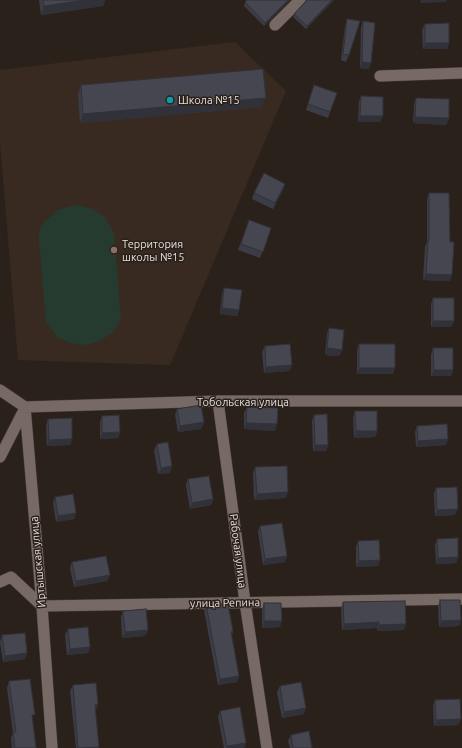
<!DOCTYPE html>
<html>
<head>
<meta charset="utf-8">
<style>
	body { margin:0 }
	canvas { display:block; background:#2b211b }
</style>
</head>
<body>
<canvas width="462" height="748"></canvas>
<script>
const context = document.querySelector('canvas').getContext('2d');
context.lineJoin = 'round';
function fill(path, color) { context.fillStyle = color; context.fill(path, 'evenodd'); }
const poly = rows => new Path2D(rows.map(r => 'M' + r).join(''));
function strokePath(path, color, width, dash) { context.strokeStyle = color; context.lineWidth = width; context.lineCap = dash ? 'butt' : 'round'; context.setLineDash(dash || []); context.stroke(path); }
function write(font, color, halo, rows, align = 'center') {
  context.font = font + ' Ubuntu,sans-serif'; context.lineWidth = 3; context.setLineDash([]); context.textBaseline = 'middle'; context.strokeStyle = halo; context.fillStyle = color; for (const [text, x, y, turn = 0] of rows) {
    context.save(); context.translate(x, y); context.rotate((+turn || 0) * Math.PI / 180); context.textAlign = isNaN(turn) ? turn : align; if (halo) context.strokeText(text, 0, 0); context.fillText(text, 0, 0); context.restore();
  }
}
fill(poly([
	[235,42,286,91,170,365,18,360,0,141,0,70]
]), '#392a21');
fill(poly([
	[76,205,93,209,105,217,114,233,121,319,113,332,101,340,86,345,71,343,58,338,46,322,39,241,39,232,44,222,58,210]
]), '#253b2f');
const minor = poly([
	[275,25,300,0],
	[380,76,462,73],
	[0,390,25,407,42,606,52,748],
	[218,401,245,602,267,748],
	[25,407,218,401,462,401],
	[0,457,25,408],
	[0,582,11,577,42,606,462,599]
]);
strokePath(minor, '#463d39', 12);
strokePath(minor, '#776a64', 11);
fill(poly([
	[39,0,105,0,103,6,41,15],
	[290,0,264,26,244,6,245,2],
	[306,0,334,0,306,29,293,17,294,14,306,1],
	[347,19,349,55,346,62,341,60,345,26],
	[363,21,369,69,360,68,361,28],
	[425,24,449,43,447,49,423,49,422,30],
	[81,85,262,107,80,123,78,94],
	[314,85,330,112,328,118,306,110],
	[361,96,383,116,380,122,358,122,359,102],
	[416,98,449,118,446,125,413,123,414,104],
	[283,190,273,209,252,199,254,193],
	[429,193,450,281,423,280,425,247,427,242,427,199],
	[249,220,271,228,260,258,238,250],
	[224,288,239,310,237,316,220,314,222,294],
	[433,298,454,321,451,327,431,327,431,304],
	[329,328,342,350,339,356,325,355,327,334],
	[359,344,393,374,357,374,357,350],
	[265,346,292,365,289,371,264,373,262,352],
	[433,348,453,370,451,376,431,376,431,355],
	[247,407,275,431,244,429,244,413],
	[177,409,204,422,201,429,178,432,175,415],
	[355,411,377,431,375,437,354,438,353,418],
	[314,415,328,445,326,451,313,451,312,421],
	[102,416,120,432,118,438,100,439,100,422],
	[48,419,72,439,70,445,47,446,46,426],
	[417,426,448,439,446,445,416,447,415,432],
	[157,444,170,473,158,474,154,450],
	[255,467,286,498,254,500,253,473],
	[188,479,213,499,211,505,190,509,186,485],
	[436,488,455,515,435,516,434,494],
	[55,497,76,513,74,519,56,522,53,503],
	[260,526,285,562,263,565,258,532],
	[437,539,458,557,456,563,436,564,435,545],
	[358,541,380,560,378,566,356,567,356,547],
	[72,562,110,575,107,581,74,587,70,568],
	[440,600,461,620,459,626,439,627,438,606],
	[343,602,404,630,377,631,377,628,342,630,341,608],
	[264,603,280,627,262,628,262,609],
	[206,604,233,631,232,635,239,676,237,682,218,685,204,610],
	[123,611,148,630,145,636,122,638,121,617],
	[68,629,90,647,88,653,67,655,65,635],
	[2,635,25,659,3,662,0,642],
	[9,681,33,721,36,748,12,748,11,738,13,733,7,688],
	[73,685,96,710,95,711,98,748,76,748,70,691],
	[280,686,304,714,282,718,277,692],
	[435,700,461,719,458,725,434,726,433,706],
	[220,711,244,748,224,748,218,717],
	[291,735,312,748,290,748,288,741]
]), '#3c3c46');
fill(poly([
	[86,0,105,0,103,6,41,15,44,6],
	[288,0,290,0,264,26,265,23],
	[332,0,334,0,306,29,307,26],
	[421,0,447,0,446,2,420,3],
	[425,43,449,43,447,49,423,49],
	[362,62,371,63,369,69,360,68],
	[266,98,262,107,80,123,83,114],
	[360,116,383,116,380,122,358,122],
	[415,117,449,118,446,125,413,123],
	[285,184,283,190,273,209,275,203],
	[426,274,452,275,450,281,423,280],
	[222,308,239,310,237,316,220,314],
	[433,321,454,321,451,327,431,327],
	[327,348,342,350,339,356,325,355],
	[292,365,289,371,264,373,266,367],
	[359,368,395,368,393,374,357,374],
	[434,370,453,370,451,376,431,376],
	[204,422,201,429,178,432,180,426],
	[246,423,277,424,275,431,244,429],
	[356,431,377,431,375,437,354,438],
	[120,432,118,438,100,439,102,433],
	[72,439,70,445,47,446,49,440],
	[448,439,446,445,416,447,418,441],
	[315,445,328,445,326,451,313,451],
	[172,466,170,473,158,474,161,468],
	[288,492,286,498,254,500,257,494],
	[213,499,211,505,190,509,192,503],
	[458,509,455,515,435,516,437,510],
	[76,513,74,519,56,522,58,516],
	[287,556,285,562,263,565,265,559],
	[458,557,456,563,436,564,438,558],
	[380,560,378,566,356,567,359,561],
	[110,575,107,581,74,587,76,581],
	[461,620,459,626,439,627,441,621],
	[264,621,282,621,280,627,262,628],
	[379,622,377,628,342,630,344,624],
	[406,624,404,630,377,631,379,625],
	[148,630,145,636,122,638,125,632],
	[90,647,88,653,67,655,70,649],
	[27,653,25,659,3,662,5,656],
	[239,676,237,682,218,685,220,679],
	[98,704,96,710,93,711,95,705],
	[306,708,304,714,282,718,284,712],
	[461,719,458,725,434,726,436,720],
	[246,743,244,748,226,748,227,746]
]), '#313139');
const building = poly([
	[43,0,86,0,44,6,43,0],
	[247,0,288,0,265,23,245,2,247,0],
	[307,0,332,0,307,26,294,14,307,0],
	[347,19,360,21,349,55,343,54,347,19],
	[363,21,375,23,371,63,362,62,363,21],
	[449,23,449,43,425,43,425,24,449,23],
	[263,69,266,98,83,114,81,85,263,69],
	[314,85,337,93,330,112,308,104,314,85],
	[361,96,383,97,383,116,360,116,361,96],
	[416,98,449,99,449,118,415,117,416,98],
	[264,173,285,184,275,203,254,193,264,173],
	[429,193,449,193,450,242,454,242,452,275,426,274,428,240,429,241,429,193],
	[249,220,271,228,263,252,241,244,249,220],
	[224,288,242,290,239,310,222,308,224,288],
	[433,298,454,298,454,321,433,321,433,298],
	[329,328,344,330,342,350,327,348,329,328],
	[290,344,292,365,266,367,265,346,290,344],
	[359,344,395,344,395,368,359,368,359,344],
	[433,348,453,348,453,370,434,370,433,348],
	[201,405,204,422,180,426,177,409,201,405],
	[247,407,278,408,277,424,246,423,247,407],
	[355,411,377,411,377,431,356,431,355,411],
	[327,414,328,445,315,445,314,415,327,414],
	[119,415,120,432,102,433,102,416,119,415],
	[72,418,72,439,49,440,48,419,72,418],
	[447,424,448,439,418,441,417,426,447,424],
	[168,442,172,466,161,468,157,444,168,442],
	[287,466,288,492,257,494,255,467,287,466],
	[209,476,213,499,192,503,188,479,209,476],
	[457,487,458,509,437,510,436,488,457,487],
	[73,494,76,513,58,516,55,497,73,494],
	[282,523,287,556,265,559,260,526,282,523],
	[458,538,458,557,438,558,437,539,458,538],
	[379,540,380,560,359,561,358,541,379,540],
	[106,556,110,575,76,581,72,562,106,556],
	[440,600,460,600,461,620,441,621,440,600],
	[405,601,406,624,379,625,379,622,344,624,343,602,405,601],
	[264,603,281,603,282,621,264,621,264,603],
	[206,604,228,604,233,631,231,632,239,676,220,679,206,604],
	[146,609,148,630,125,632,123,611,146,609],
	[88,627,90,647,70,649,68,629,88,627],
	[25,633,27,653,5,656,2,635,25,633],
	[30,679,35,715,32,715,36,748,15,748,13,732,16,732,9,681,30,679],
	[301,682,306,708,284,712,280,686,301,682],
	[96,683,98,704,95,705,99,747,78,748,73,685,96,683],
	[460,699,461,719,436,720,435,700,460,699],
	[240,707,246,743,227,746,220,711,240,707],
	[309,731,312,748,293,748,291,735,309,731]
]);
fill(building, '#464651');
strokePath(building, '#313139', 1);
for (const [x, y, r, color] of [
	[170,100,4,"#0f9aa8"],
	[114,250,4,"#8d6e63"]
]) { const dot = new Path2D(); dot.arc(x, y, r, 0, 2 * Math.PI); context.fillStyle = color; context.fill(dot); strokePath(dot, '#2b211b', 1.5); }
write('11px', '#e6dfdb', '#2b211b', [
	["Школа №15",178,100],
	["Территория",122,244],
	["школы №15",122,257]
], 'left');
write('11px', '#e6dfdb', '#2b211b', [
	["Тобольская улица",243,402],
	["Рабочая улица",238,551,83],
	["Иртышская улица",38,562,-95],
	["улица Репина",225,603,-1]
]);
</script>
</body>
</html>
